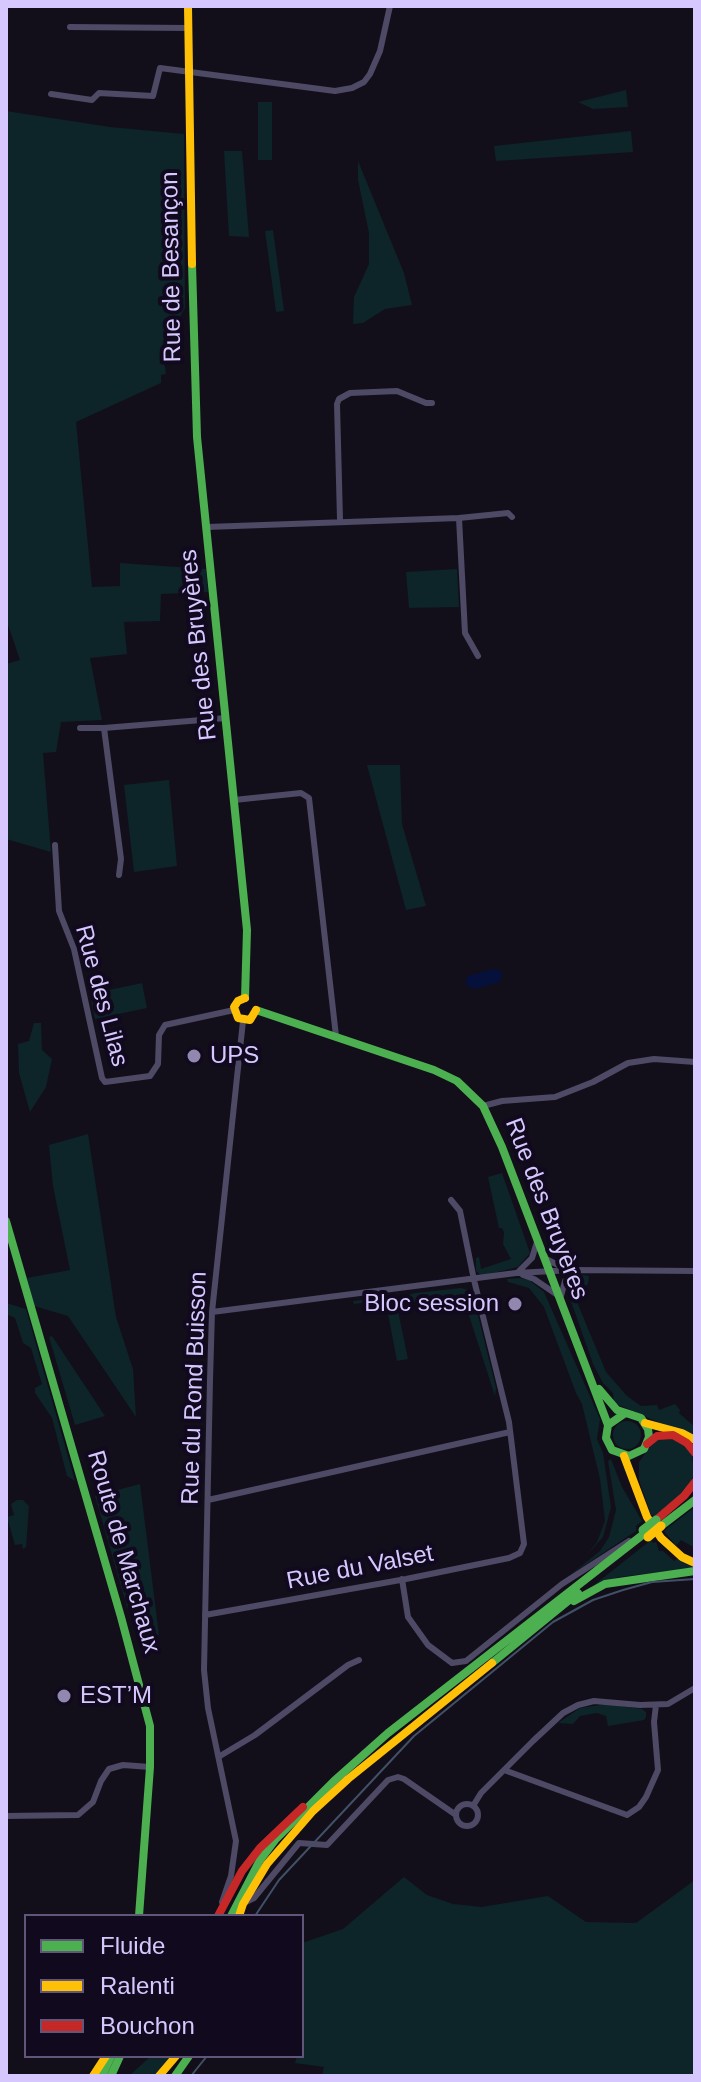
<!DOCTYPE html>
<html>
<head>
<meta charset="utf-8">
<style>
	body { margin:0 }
	#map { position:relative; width:701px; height:2082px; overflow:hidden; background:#120f1a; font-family:Arial,sans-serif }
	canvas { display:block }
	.frame { position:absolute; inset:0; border:8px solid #d6c8ff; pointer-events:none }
	.legend { position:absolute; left:24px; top:1914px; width:280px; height:144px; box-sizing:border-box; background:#110a1f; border:2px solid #605679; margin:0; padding:10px 14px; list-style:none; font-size:24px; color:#d6c8ff }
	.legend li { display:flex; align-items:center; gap:16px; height:40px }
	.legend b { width:40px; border:2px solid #605679 }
</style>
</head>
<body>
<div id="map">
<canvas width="701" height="2082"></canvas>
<div class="frame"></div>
<ul class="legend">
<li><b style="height:10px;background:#4caf50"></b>Fluide</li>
<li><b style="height:10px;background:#ffc107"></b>Ralenti</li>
<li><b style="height:10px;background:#c62828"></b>Bouchon</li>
</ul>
</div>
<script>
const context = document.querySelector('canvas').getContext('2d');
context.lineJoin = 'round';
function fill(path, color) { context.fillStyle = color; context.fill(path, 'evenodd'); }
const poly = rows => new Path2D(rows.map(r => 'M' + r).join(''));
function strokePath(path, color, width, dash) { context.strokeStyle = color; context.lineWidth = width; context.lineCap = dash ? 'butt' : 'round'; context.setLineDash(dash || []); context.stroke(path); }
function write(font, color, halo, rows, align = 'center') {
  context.font = font + ' Arial,sans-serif'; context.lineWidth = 8; context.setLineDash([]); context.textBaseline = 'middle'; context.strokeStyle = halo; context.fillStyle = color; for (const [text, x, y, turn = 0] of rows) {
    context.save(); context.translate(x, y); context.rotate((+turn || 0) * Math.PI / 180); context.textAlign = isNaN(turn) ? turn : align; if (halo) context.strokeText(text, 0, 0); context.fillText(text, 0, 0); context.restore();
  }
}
fill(poly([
	[626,90,628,107,593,109,578,102],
	[258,102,272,102,272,160,258,160],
	[6,111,110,127,184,134,185,308,162,347,166,374,161,375,161,383,76,422,92,587,120,586,120,563,206,569,208,592,161,594,160,621,124,622,127,654,90,658,102,720,61,722,56,752,43,753,51,852,6,839,6,664,20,660,6,619,8,542,6,539],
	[631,131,633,152,496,161,494,146],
	[224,151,242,151,249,237,229,236],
	[358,161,404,273,412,305,385,309,363,323,353,324,354,297,369,264,369,233,358,180],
	[273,230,284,311,276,312,265,231],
	[457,569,459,607,409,608,406,572],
	[367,765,400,765,402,824,426,906,406,910],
	[169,780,177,866,134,872,124,785],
	[142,983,147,1008,95,1019,90,994],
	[34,1023,41,1023,42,1050,52,1059,46,1087,30,1112,19,1073,18,1044,29,1041],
	[88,1134,116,1317,133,1369,136,1417,68,1316,34,1306,27,1278,70,1270,53,1186,49,1145],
	[502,1173,530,1253,518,1267,482,1276,476,1271,476,1258,479,1257,481,1269,511,1259,503,1244,504,1232,502,1228,499,1228,488,1177],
	[576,1274,589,1276,588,1284,581,1290,577,1302,606,1372,627,1396,641,1406,657,1405,659,1410,675,1404,680,1410,679,1413,695,1427,695,1438,614,1403,613,1393,603,1383,593,1364,567,1290,568,1283],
	[520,1278,529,1280,544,1292,600,1419,597,1439,603,1453,611,1507,603,1537,586,1556,597,1542,605,1521,600,1479,582,1404,576,1393,544,1307,529,1288,508,1282,507,1279],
	[461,1288,468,1290,474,1299,496,1388,495,1396,463,1297,413,1302,414,1307,398,1311,408,1359,397,1361,386,1303,377,1305,376,1301,354,1304,353,1301,384,1298,389,1300,415,1293],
	[6,1303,26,1309,75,1481,67,1476,52,1418,35,1393,35,1388,42,1384,31,1348,23,1343,15,1318,6,1314],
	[52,1336,105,1416,75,1425,49,1337],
	'613 1435a14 14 0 1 1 28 0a14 14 0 1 1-28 0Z',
	[670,1438,684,1444,692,1455,694,1475,686,1491,655,1516,651,1515,639,1480,639,1462,655,1440],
	[611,1459,622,1487,642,1521,636,1526,636,1531,570,1575,600,1551,609,1537,616,1510,608,1461],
	[140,1484,159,1635,155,1635,127,1607,95,1496],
	[17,1500,23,1500,29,1506,26,1547,23,1549,22,1544,15,1545,7,1517,14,1515,11,1504],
	[695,1507,695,1548,681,1540,676,1546,664,1531],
	[651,1540,653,1543,656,1542,659,1551,663,1551,674,1561,678,1558,695,1568,619,1577,594,1585],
	[607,1704,642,1709,646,1712,646,1717,644,1720,608,1726,606,1716,597,1713,580,1716,573,1724,558,1723,580,1708],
	[404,1877,427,1895,453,1904,482,1907,548,1896,586,1922,636,1923,695,1880,695,2076,322,2076,324,2067,295,2063,297,2056,302,2056,302,1943,343,1929],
	[151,2056,173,2056,156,2076,129,2076]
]), '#0d2428');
fill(poly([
	[493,969,499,970,502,974,500,982,475,989,467,986,466,981,468,976]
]), '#05113b');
strokePath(poly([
	[70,27,188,28],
	[51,94,92,100,99,93,153,96,160,68,335,91,352,88,364,82,370,74,380,51,390,6],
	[459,518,508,513,512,517],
	[340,520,337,404,339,399,350,393,397,391,426,403,432,403],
	[207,527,459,518,465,633,478,656],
	[80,728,104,728],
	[234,800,301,793,309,798,336,1036],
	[55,845,59,911,74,949,102,1078,105,1082,150,1076,158,1064,159,1035,165,1025,234,1010],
	[119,875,121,859,104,728,226,718],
	[483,1106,502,1101,555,1097,593,1082,628,1063,654,1059,695,1062],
	[544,1258,566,1269],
	[519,1271,532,1258,537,1242],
	[523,1275,534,1279,556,1294],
	[561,1296,565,1281,578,1272],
	[212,1312,516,1273,573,1270,695,1271],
	[208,1500,510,1432],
	[402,1579,408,1617,428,1645,452,1663,466,1661,562,1584,629,1541],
	[205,1615,406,1579,509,1558,520,1553,524,1544,509,1422,474,1280,460,1211,451,1200],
	[220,1756,255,1735,348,1665,359,1660],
	[504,1770,627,1815,639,1807,646,1797,658,1770,654,1722,656,1705],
	'456 1815a11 11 0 1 1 22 0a11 11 0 1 1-22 0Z',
	[473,1806,481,1793,533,1741,563,1713,578,1705,594,1701,640,1705,668,1704,695,1688],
	[6,1816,78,1815,93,1802,101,1781,109,1769,123,1765,150,1767],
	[222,1902,231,1876,236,1841,208,1708,204,1670,210,1380,212,1312,243,1021],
	[246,1902,254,1898,299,1843,327,1845,388,1780,398,1777,404,1779,456,1815]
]), '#4e4964', 6);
strokePath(poly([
	[192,264,197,437,247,930,245,998],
	[256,1010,434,1070,457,1081,483,1106,502,1147,608,1425],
	[6,1221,121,1617,150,1726,150,1767,139,1916],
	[599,1389,617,1410,641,1418,648,1429,649,1437,644,1449,629,1456,612,1450,606,1438,608,1425,624,1414],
	[661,1526,695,1500],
	[574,1601,605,1584,695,1571],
	[492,1663,578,1593],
	[231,1916,260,1860,275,1840,334,1781,388,1733,645,1533],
	[102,2076,111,2056],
	[111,2076,120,2056],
	[175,2076,189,2056]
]), '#4caf50', 8);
strokePath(poly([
	[188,6,192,264],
	[245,998,238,1001,234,1007,238,1018,250,1020,256,1010],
	[645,1423,682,1433,695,1440],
	[624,1456,647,1517,661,1538,682,1557,695,1563],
	[239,1916,243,1904,267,1864,313,1811,348,1779,492,1663],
	[93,2076,106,2056],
	[159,2076,176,2056]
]), '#ffc107', 8);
strokePath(poly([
	[647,1444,657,1436,673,1435,687,1443,695,1453],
	[656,1520,684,1496,695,1482],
	[218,1916,242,1871,260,1848,303,1807]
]), '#c62828', 8);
strokePath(poly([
	[255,1916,279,1880,414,1736,553,1622,593,1600,623,1590,652,1582,695,1579],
	[191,2076,207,2056]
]), '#415066', 2);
strokePath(poly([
	[643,1530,656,1520]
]), '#4caf50', 9);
strokePath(poly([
	[648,1537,661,1526]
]), '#ffc107', 9);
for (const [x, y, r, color] of [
	[194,1056,8,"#9187af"],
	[515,1304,8,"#9187af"],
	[64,1696,8,"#9187af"]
]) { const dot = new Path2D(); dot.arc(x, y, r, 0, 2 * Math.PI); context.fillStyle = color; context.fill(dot); strokePath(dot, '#110a1f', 3); }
write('24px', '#d6c8ff', '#110a1f', [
	["Rue de Besançon",172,267,-91],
	["Rue des Bruyères",199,645,-96],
	["Rue des Lilas",101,996,75],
	["Rue des Bruyères",546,1209,69],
	["Rue du Rond Buisson",195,1388,-88],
	["Route de Marchaux",123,1552,74],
	["Rue du Valset",360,1568,-11]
]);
write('24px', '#d6c8ff', '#110a1f', [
	["UPS",210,1056],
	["Bloc session",499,1304,"right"],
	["EST’M",80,1696]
], 'left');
</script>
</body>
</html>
